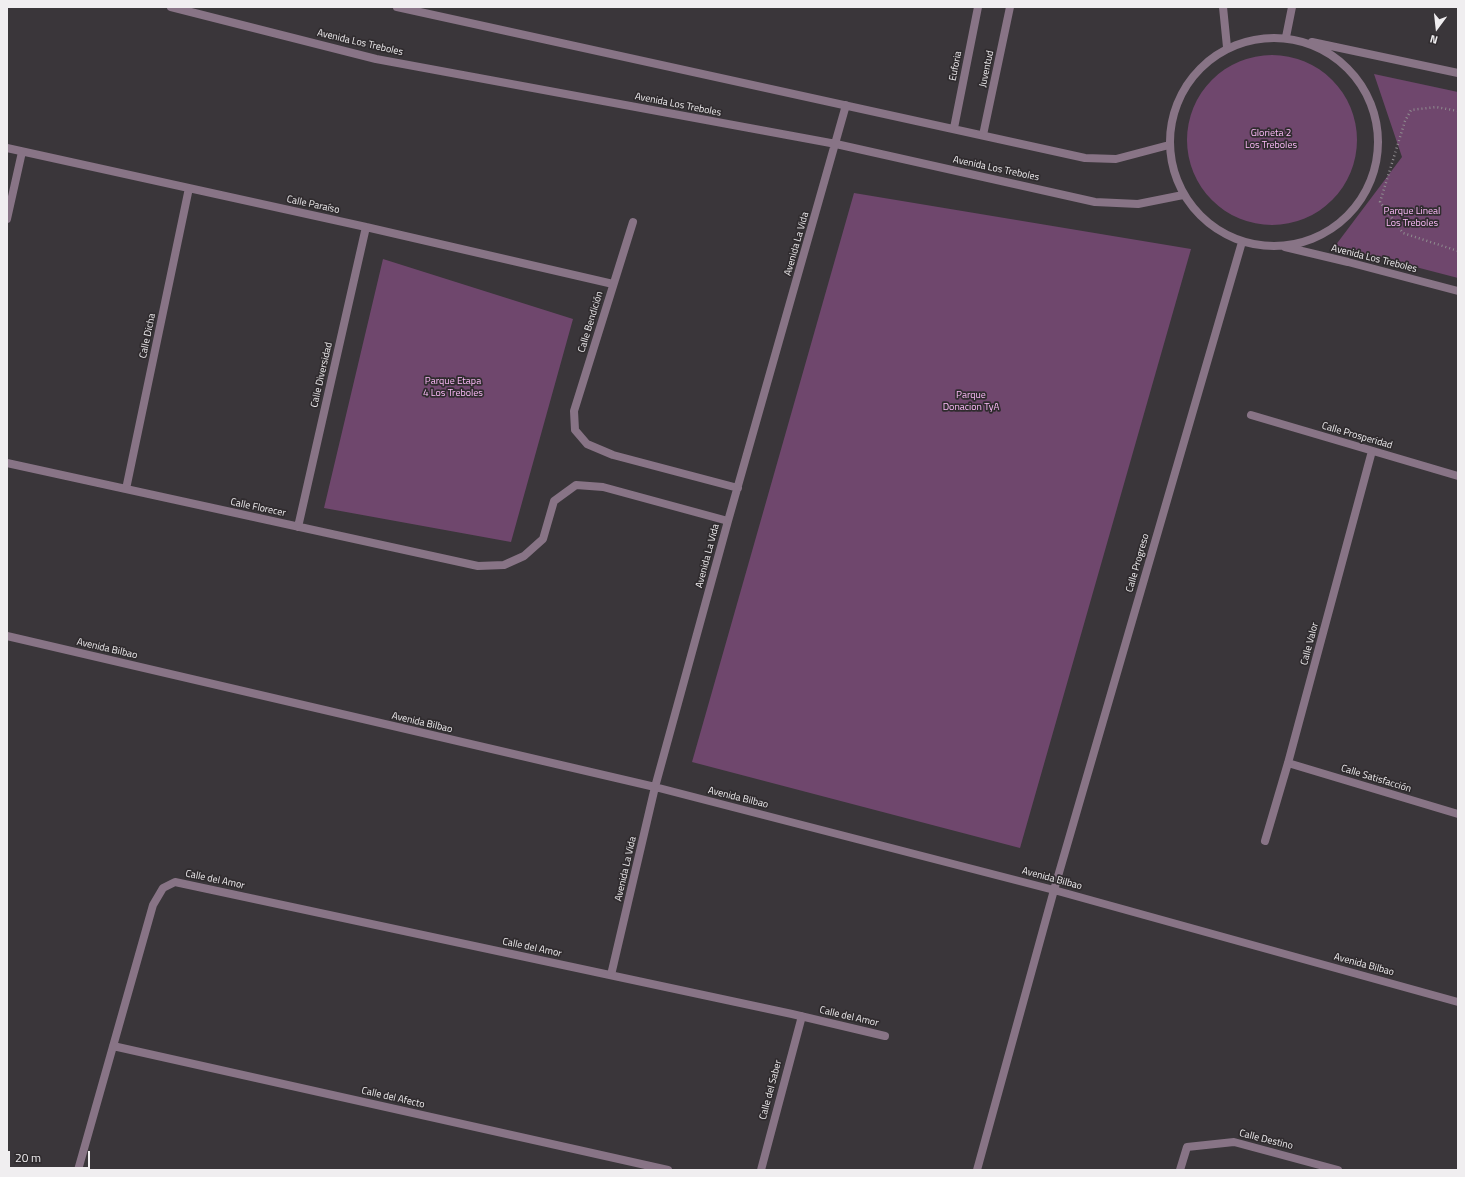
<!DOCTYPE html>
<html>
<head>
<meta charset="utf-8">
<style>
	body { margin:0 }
	#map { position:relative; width:1465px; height:1177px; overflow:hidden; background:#3a363a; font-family:"Titillium Web",sans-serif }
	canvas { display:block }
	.frame { position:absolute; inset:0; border:8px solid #f0eef0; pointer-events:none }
	.north { position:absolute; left:1417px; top:8px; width:40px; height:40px; -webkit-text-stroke:3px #302c2f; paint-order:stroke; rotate:195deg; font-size:11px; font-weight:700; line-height:16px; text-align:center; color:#f0eef0 }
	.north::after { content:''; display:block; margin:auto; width:14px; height:18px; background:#f0eef0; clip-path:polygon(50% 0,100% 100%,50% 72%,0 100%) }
	.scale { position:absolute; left:8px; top:1151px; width:82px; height:18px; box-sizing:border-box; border:2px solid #f0eef0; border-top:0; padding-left:5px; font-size:12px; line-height:14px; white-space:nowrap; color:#f0eef0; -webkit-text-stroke:3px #302c2f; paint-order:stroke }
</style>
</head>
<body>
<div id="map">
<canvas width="1465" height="1177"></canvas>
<div class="frame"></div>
<div class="north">N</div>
<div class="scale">20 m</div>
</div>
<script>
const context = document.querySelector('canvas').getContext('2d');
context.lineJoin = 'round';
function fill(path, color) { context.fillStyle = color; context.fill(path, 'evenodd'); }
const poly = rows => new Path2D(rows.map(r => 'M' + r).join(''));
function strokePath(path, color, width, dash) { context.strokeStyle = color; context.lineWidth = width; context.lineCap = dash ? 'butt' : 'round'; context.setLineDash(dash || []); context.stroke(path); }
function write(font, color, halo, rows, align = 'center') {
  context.font = font + ' "Titillium Web",sans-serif'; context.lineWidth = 3.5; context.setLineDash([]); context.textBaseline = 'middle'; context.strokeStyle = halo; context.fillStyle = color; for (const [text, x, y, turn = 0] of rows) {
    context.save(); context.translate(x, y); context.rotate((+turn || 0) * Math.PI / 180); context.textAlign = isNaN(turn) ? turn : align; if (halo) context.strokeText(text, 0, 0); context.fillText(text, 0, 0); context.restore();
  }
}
fill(poly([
	'1187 140a85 85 0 1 1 170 0a85 85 0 1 1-170 0Z',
	[1374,74,1458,92,1458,278,1335,246,1402,157],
	[854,193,1191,249,1020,848,692,762],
	[383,259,573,319,511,542,324,508]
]), '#6f476d');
strokePath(poly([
	[1458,111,1436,107,1411,110,1405,121,1380,202,1403,233,1458,251]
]), '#8f8c8f', 2.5, [1, 3]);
strokePath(poly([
	[1223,7,1227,47]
]), '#887486', 8);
strokePath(poly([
	[171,7,376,59,836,144,1095,202,1138,204,1183,195],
	[397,7,1085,158,1116,159,1169,145],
	[1286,37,1292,7],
	'1170 142a104 104 0 1 1 208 0a104 104 0 1 1-208 0Z',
	[1312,42,1458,73],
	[954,128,978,7],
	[983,135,1010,7],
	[7,148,366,227,613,284],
	[7,219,22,152],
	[633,222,574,411,575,430,587,444,613,455,738,488],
	[1285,247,1348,262,1458,291],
	[1251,415,1458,476],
	[7,463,478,566,504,565,524,556,543,539,554,501,576,485,603,487,728,521],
	[126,489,189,188],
	[298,527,366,227],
	[7,636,655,787,1054,890,1458,1002],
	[1288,763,1458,814],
	[1265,841,1288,763,1372,451],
	[611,975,655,787,728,521,846,105],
	[113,1046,668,1170],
	[78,1170,153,905,163,888,175,882,792,1014,885,1036],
	[761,1170,802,1016],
	[977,1170,1054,890,1242,242],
	[1180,1170,1187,1147,1234,1142,1338,1170]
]), '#887486', 8);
write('10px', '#f0eef0', '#302c2f', [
	["Avenida Los Treboles",360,43,13],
	["Euforia",956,66,-79],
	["Juventud",987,69,-78],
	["Avenida Los Treboles",678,105,11],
	["Avenida Los Treboles",996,169,12],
	["Calle Paraíso",313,205,12],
	["Avenida La Vida",797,244,-74],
	["Avenida Los Treboles",1374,259,14],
	["Calle Bendición",591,322,-73],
	["Calle Dicha",148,336,-78],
	["Calle Diversidad",322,375,-77],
	["Calle Prosperidad",1357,436,16],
	["Calle Florecer",258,508,12],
	["Avenida La Vida",708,556,-75],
	["Calle Progreso",1138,563,-74],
	["Calle Valor",1310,644,-75],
	["Avenida Bilbao",107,649,13],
	["Avenida Bilbao",422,723,13],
	["Calle Satisfacción",1376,779,17],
	["Avenida Bilbao",738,798,14],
	["Avenida La Vida",626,869,-77],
	["Avenida Bilbao",1052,879,15],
	["Calle del Amor",215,880,12],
	["Calle del Amor",532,948,12],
	["Avenida Bilbao",1364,965,15],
	["Calle del Amor",849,1017,13],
	["Calle del Saber",771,1090,-75],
	["Calle del Afecto",393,1098,13],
	["Calle Destino",1266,1140,14]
]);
write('10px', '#fdbbf9', '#302c2f', [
	["Glorieta 2",1271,134],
	["Los Treboles",1271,146],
	["Parque Lineal",1412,212],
	["Los Treboles",1412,224],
	["Parque Etapa",453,382],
	["4 Los Treboles",453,394],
	["Parque",971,396],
	["Donacion TyA",971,408]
]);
</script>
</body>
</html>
